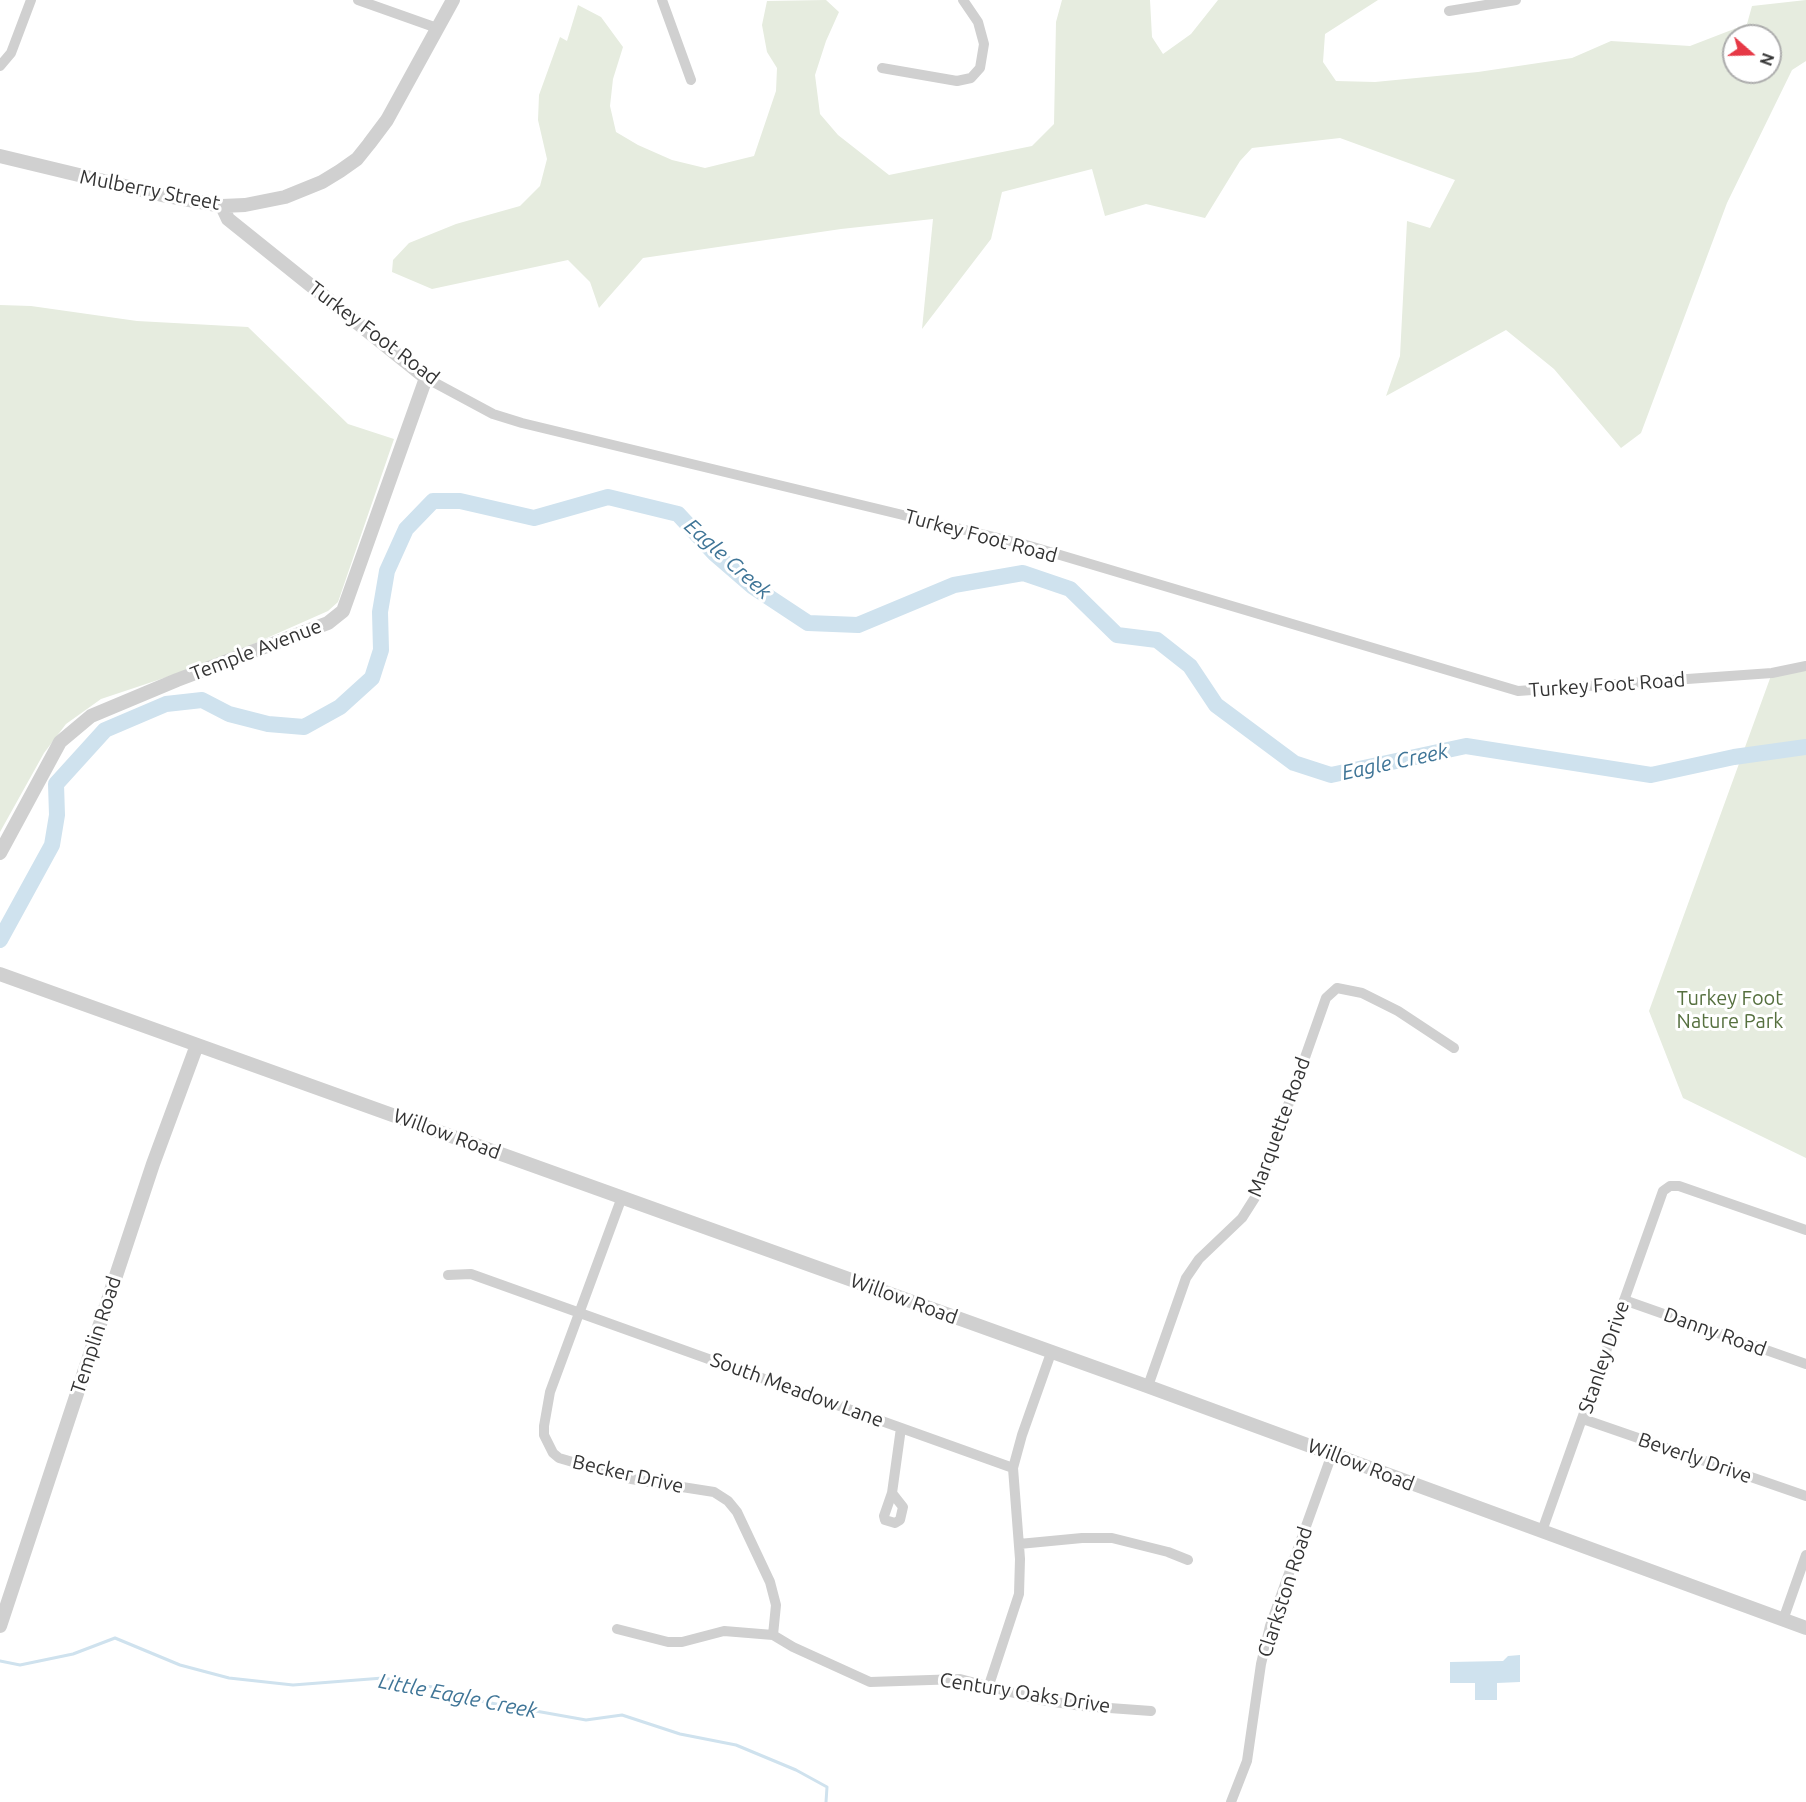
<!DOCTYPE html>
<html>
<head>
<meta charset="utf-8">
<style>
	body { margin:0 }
	#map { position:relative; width:1806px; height:1802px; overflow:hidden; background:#fff; font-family:Ubuntu,sans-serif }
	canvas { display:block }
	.north { position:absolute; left:1722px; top:24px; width:60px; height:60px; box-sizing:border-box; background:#fff; border:2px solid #adadad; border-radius:50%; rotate:110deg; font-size:16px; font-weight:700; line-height:24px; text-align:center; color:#333 }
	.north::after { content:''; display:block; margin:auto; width:21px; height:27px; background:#e63946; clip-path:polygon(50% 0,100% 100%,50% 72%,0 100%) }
</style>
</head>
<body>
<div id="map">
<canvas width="1806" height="1802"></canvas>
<div class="north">N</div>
</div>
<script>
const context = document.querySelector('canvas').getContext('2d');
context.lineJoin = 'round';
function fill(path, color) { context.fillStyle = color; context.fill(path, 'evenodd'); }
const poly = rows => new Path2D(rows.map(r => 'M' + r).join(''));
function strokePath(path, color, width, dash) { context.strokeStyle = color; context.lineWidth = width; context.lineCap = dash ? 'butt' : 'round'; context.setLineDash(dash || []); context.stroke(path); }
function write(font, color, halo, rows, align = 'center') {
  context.font = font + ' Ubuntu,sans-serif'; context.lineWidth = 6; context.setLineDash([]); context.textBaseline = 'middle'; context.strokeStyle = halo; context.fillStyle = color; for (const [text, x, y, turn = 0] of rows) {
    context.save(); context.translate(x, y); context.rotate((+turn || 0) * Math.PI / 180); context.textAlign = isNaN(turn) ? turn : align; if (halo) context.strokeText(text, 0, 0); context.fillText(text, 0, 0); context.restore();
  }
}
fill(poly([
	[826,0,839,12,826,41,815,75,820,114,838,135,889,175,1032,146,1054,124,1056,22,1062,0,1150,0,1152,37,1163,54,1191,34,1218,0,1378,0,1325,34,1323,62,1336,81,1375,82,1478,72,1572,58,1611,41,1690,46,1747,24,1752,6,1806,0,1806,61,1792,70,1727,203,1641,433,1621,448,1554,369,1506,330,1386,396,1400,356,1407,221,1430,228,1455,180,1340,138,1252,148,1240,161,1205,218,1146,204,1105,216,1092,169,1002,192,991,239,922,329,933,219,841,229,643,258,599,308,590,282,568,260,432,289,392,272,393,260,409,243,456,224,520,206,540,186,547,159,538,120,539,95,560,37,567,41,578,5,601,17,623,47,613,79,610,106,616,132,638,145,672,160,705,168,754,156,776,91,777,68,767,52,762,25,767,1],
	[1734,36,1770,36,1770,72,1734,72],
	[0,305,31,306,137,321,248,327,348,424,394,439,338,602,328,611,215,661,101,699,66,724,44,753,0,832],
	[1806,667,1806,1158,1683,1098,1649,1011,1772,673]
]), '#e6ecdf');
fill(poly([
	[1520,1655,1520,1682,1497,1683,1497,1700,1475,1700,1475,1683,1450,1683,1450,1662,1503,1661,1508,1656]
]), '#cfe2ee');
strokePath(poly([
	[0,1661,20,1665,73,1654,115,1638,180,1665,229,1678,293,1685,383,1678,443,1689,474,1700,586,1720,622,1715,680,1734,736,1745,796,1770,827,1787,826,1802]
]), '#cfe2ee', 3);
strokePath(poly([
	[0,940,52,845,57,815,56,784,105,730,166,704,202,700,229,714,268,724,304,727,340,707,372,678,381,650,380,612,387,571,406,529,433,501,460,501,534,518,608,497,678,514,715,554,752,586,808,623,858,625,954,585,1023,573,1070,589,1117,635,1157,640,1190,666,1216,705,1294,763,1331,775,1466,746,1651,775,1734,757,1806,747]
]), '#cfe2ee', 16);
strokePath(poly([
	[358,0,437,28],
	[662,0,691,80],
	[1449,11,1516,0],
	[0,66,11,53,31,0],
	[882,68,957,81,971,78,980,68,984,44,978,22,963,0],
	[426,378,493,414,522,423,1023,544,1518,691,1772,673,1806,666],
	[622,1197,550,1392,544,1426,544,1435,553,1453,559,1458,631,1479,714,1492,728,1501,737,1512,770,1582,776,1605,773,1635,793,1647,870,1682,960,1679,1041,1700,1082,1706,1151,1711],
	[448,1275,471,1274,1013,1468],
	[1624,1300,1806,1364],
	[1148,1386,1186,1278,1199,1259,1242,1218,1256,1196,1326,998,1337,988,1362,993,1398,1011,1454,1048],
	[1583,1419,1806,1496],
	[892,1493,903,1507,900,1520,895,1523,885,1520,884,1516,892,1493,901,1428],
	[1542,1531,1663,1191,1670,1186,1679,1186,1806,1230],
	[1019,1544,1082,1538,1112,1538,1168,1552,1188,1560],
	[1783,1620,1806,1555],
	[617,1629,668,1642,682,1642,724,1631,773,1635],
	[989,1685,1019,1594,1020,1559,1013,1468,1022,1435,1051,1353],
	[1231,1802,1247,1761,1261,1664,1270,1626,1332,1454]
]), '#d0d0d0', 10);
strokePath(poly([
	[0,156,162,195,222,206,245,205,285,197,322,182,340,171,357,159,369,144,387,120,453,0],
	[0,853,60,742,91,716,177,680,328,623,343,611,426,378,228,219,222,206],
	[0,974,1144,1385,1806,1628],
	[0,1626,153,1164,197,1045]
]), '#d0d0d0', 14);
write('20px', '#333', '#fff', [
	["Mulberry Street",150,190,11],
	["Turkey Foot Road",374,333,37],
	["Turkey Foot Road",981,536,15],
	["Temple Avenue",256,650,-21],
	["Turkey Foot Road",1607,685,-4],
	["Marquette Road",1279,1127,-70],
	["Willow Road",447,1134,20],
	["Willow Road",904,1299,20],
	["Danny Road",1715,1332,20],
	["Templin Road",96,1335,-72],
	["Stanley Drive",1604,1357,-71],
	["South Meadow Lane",797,1390,20],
	["Beverly Drive",1695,1458,19],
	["Willow Road",1361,1465,21],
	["Becker Drive",628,1474,13],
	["Clarkston Road",1285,1592,-72],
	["Century Oaks Drive",1025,1693,9]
]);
write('20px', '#56703f', '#fff', [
	["Turkey Foot",1730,998],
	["Nature Park",1730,1021]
]);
write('italic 21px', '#3f7597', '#fff', [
	["Eagle Creek",728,559,42],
	["Eagle Creek",1395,762,-12],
	["Little Eagle Creek",458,1696,11]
]);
</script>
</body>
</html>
